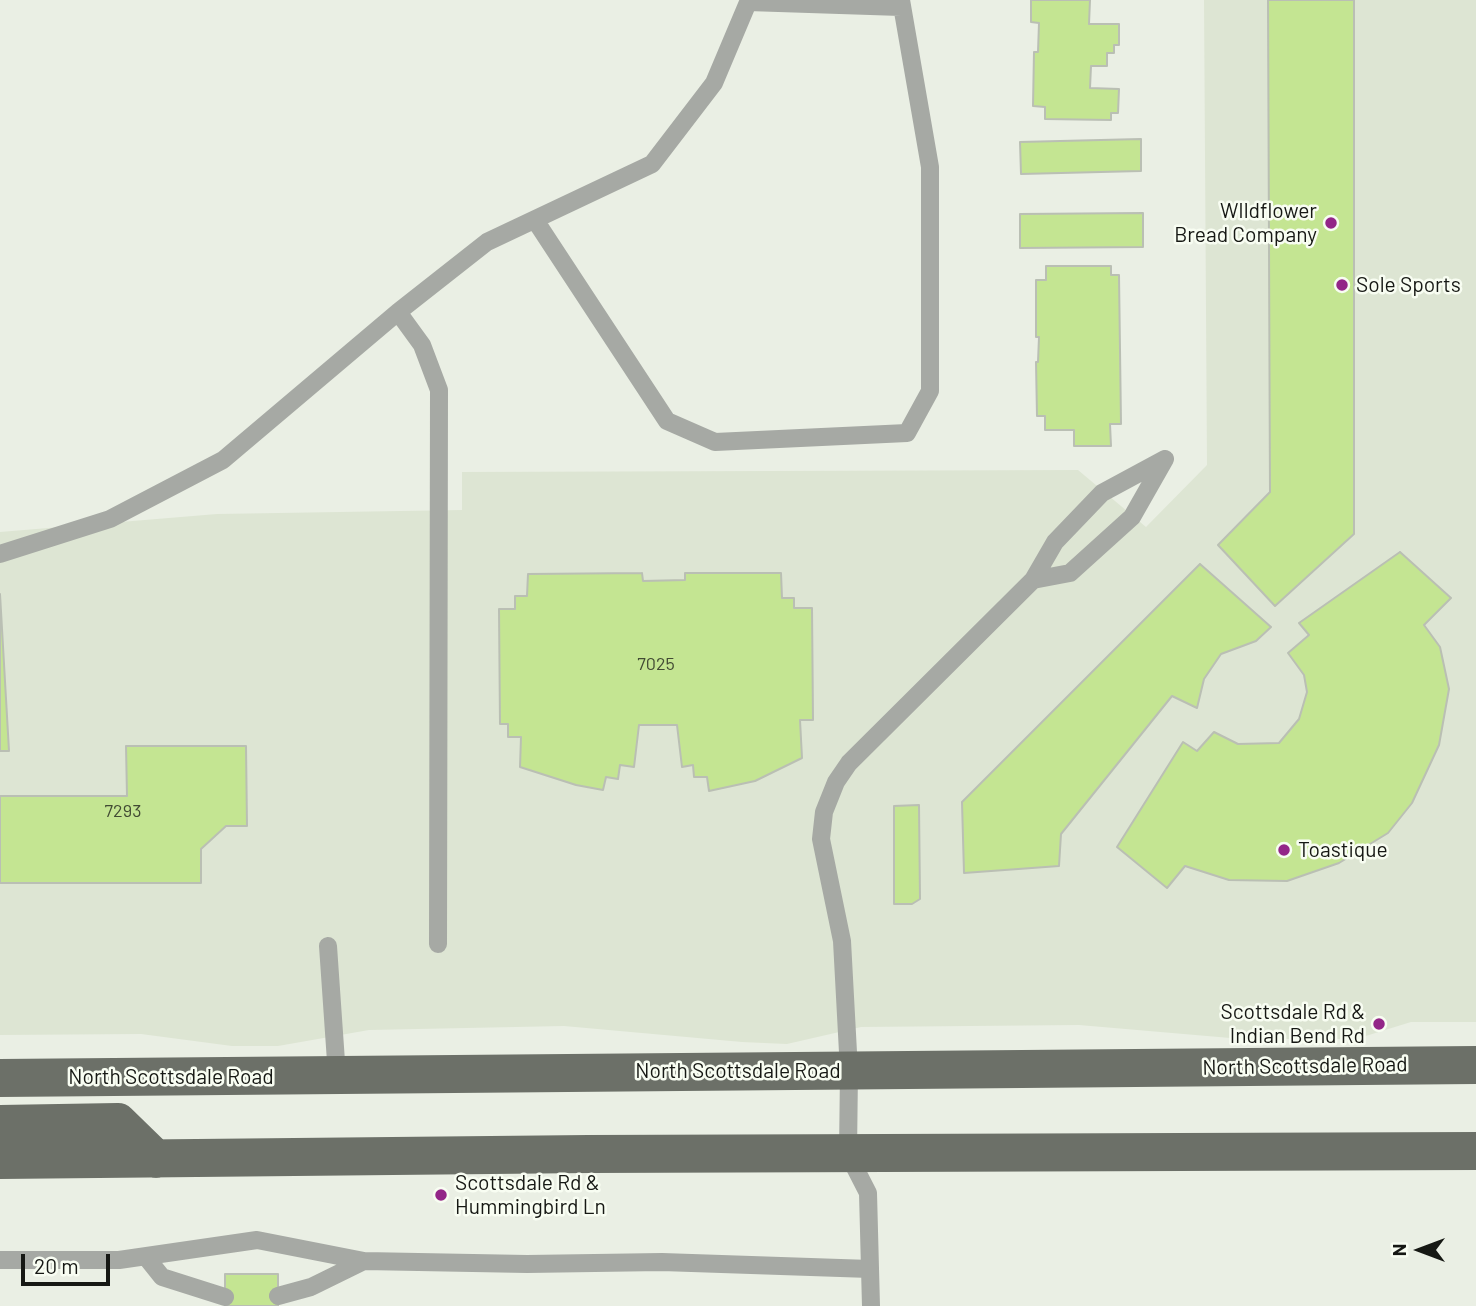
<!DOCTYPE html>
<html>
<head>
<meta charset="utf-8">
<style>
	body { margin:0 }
	#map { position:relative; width:1476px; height:1306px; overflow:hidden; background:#eaefe4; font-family:Barlow,sans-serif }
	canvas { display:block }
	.north { position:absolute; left:1385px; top:1215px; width:70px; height:70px; -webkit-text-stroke:5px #f8fdf2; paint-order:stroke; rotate:270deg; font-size:19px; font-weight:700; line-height:28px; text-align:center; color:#161814 }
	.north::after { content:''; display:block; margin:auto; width:24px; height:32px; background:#161814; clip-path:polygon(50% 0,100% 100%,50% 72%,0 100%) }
	.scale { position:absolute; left:21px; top:1254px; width:89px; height:32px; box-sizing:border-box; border:4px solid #161814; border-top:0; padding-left:9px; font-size:21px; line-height:24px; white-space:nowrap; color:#161814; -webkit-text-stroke:5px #f8fdf2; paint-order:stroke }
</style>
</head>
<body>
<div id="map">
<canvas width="1476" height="1306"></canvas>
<div class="north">N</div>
<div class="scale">20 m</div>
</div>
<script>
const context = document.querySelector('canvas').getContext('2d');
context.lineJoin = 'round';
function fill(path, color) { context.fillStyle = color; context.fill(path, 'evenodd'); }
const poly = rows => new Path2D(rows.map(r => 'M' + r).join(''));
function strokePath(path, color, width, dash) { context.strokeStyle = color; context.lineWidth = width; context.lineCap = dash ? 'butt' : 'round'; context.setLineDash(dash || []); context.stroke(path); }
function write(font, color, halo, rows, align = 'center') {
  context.font = font + ' Barlow,sans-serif'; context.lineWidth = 5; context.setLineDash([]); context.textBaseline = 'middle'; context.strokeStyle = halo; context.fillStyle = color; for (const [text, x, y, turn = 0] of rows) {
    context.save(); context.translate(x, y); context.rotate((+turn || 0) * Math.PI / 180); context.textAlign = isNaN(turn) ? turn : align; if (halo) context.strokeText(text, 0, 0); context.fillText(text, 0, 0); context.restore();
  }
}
fill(poly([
	[1204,0,1476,0,1476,1022,1411,1022,1356,1039,1242,1039,1079,1025,861,1027,787,1044,742,1042,564,1026,369,1030,278,1046,232,1046,141,1034,0,1035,0,532,217,514,462,510,462,472,1078,470,1146,527,1207,465]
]), '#dde5d3');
const building = poly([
	[1031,0,1090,0,1089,24,1119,24,1119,45,1114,45,1114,53,1107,53,1107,66,1091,66,1090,88,1119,89,1118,113,1111,113,1111,120,1045,119,1045,107,1033,106,1034,52,1038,52,1039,23,1031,22,1031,0],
	[1268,0,1354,0,1354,534,1275,606,1218,545,1270,492,1268,0],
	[1141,139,1141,171,1021,174,1020,142,1141,139],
	[1143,213,1143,247,1020,248,1020,214,1143,213],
	[1046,266,1111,266,1111,275,1119,275,1121,424,1110,424,1111,446,1074,446,1074,430,1045,430,1045,416,1037,416,1036,362,1038,362,1039,337,1036,337,1036,280,1046,280,1046,266],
	[1400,552,1451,598,1424,625,1440,647,1449,689,1439,745,1412,803,1388,833,1339,863,1287,881,1229,880,1185,866,1167,888,1117,847,1183,742,1197,751,1214,732,1238,744,1279,743,1299,719,1307,692,1304,675,1288,653,1309,635,1299,623,1400,552],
	[1200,564,1271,627,1256,641,1221,654,1204,679,1197,708,1172,696,1061,834,1059,866,964,873,962,802,1200,564],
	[642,573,643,581,685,580,685,573,781,573,782,598,794,598,794,608,812,608,813,720,800,720,802,758,755,781,709,791,707,777,694,777,693,765,682,767,677,725,639,725,634,767,620,765,618,779,606,777,603,790,576,785,520,767,521,737,508,737,508,724,500,724,499,609,515,609,515,596,527,596,528,574,642,573],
	[0,594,9,751,0,751,0,594],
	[126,746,246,746,247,826,226,826,201,849,201,883,0,883,0,796,127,796,126,746],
	[919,805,920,899,912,904,894,904,894,806,919,805],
	[225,1274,278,1274,278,1306,225,1306,225,1274]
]);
fill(building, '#c4e592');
strokePath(building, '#babfb4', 2);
strokePath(poly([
	[748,2,901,7],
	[535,220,667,421,715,442,907,433,930,391,930,167,901,0],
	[398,312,422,345,439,390,438,944],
	[0,554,110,519,223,460,398,312,487,242,652,164,714,83,749,0],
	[1033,580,1070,573,1132,517,1165,459],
	[328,946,337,1076],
	[146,1257,162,1277,225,1297],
	[0,1260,119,1260,257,1240,364,1261,527,1264,662,1262,870,1269],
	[278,1296,311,1287,364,1261],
	[871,1306,868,1193,848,1154,849,1071,842,941,821,839,824,812,836,782,849,763,1033,580,1055,542,1102,493,1165,459]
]), '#a6a9a4', 18);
strokePath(poly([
	[0,1078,1476,1065],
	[0,1124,118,1122,156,1159],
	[0,1160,589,1154,1476,1151]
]), '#6c7068', 38);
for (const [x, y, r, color] of [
	[1331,223,7,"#932688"],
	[1342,285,7,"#932688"],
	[1284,850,7,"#932688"],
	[1379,1024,7,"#932688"],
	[441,1195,7,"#932688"]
]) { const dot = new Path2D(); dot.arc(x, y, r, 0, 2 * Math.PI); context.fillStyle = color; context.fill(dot); strokePath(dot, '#f8fdf2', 2.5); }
write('18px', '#424b34', null, [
	["7025",656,664],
	["7293",123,811]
]);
write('21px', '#161814', '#f8fdf2', [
	["WIldflower",1317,211,"right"],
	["Bread Company",1317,235,"right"],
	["Sole Sports",1356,285],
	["Toastique",1298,850],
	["Scottsdale Rd &",1365,1012,"right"],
	["Indian Bend Rd",1365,1036,"right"],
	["Scottsdale Rd &",455,1183],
	["Hummingbird Ln",455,1207]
], 'left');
write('21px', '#161814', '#f8fdf2', [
	["North Scottsdale Road",1305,1066,-1],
	["North Scottsdale Road",738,1071],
	["North Scottsdale Road",171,1077]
]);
</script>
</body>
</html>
